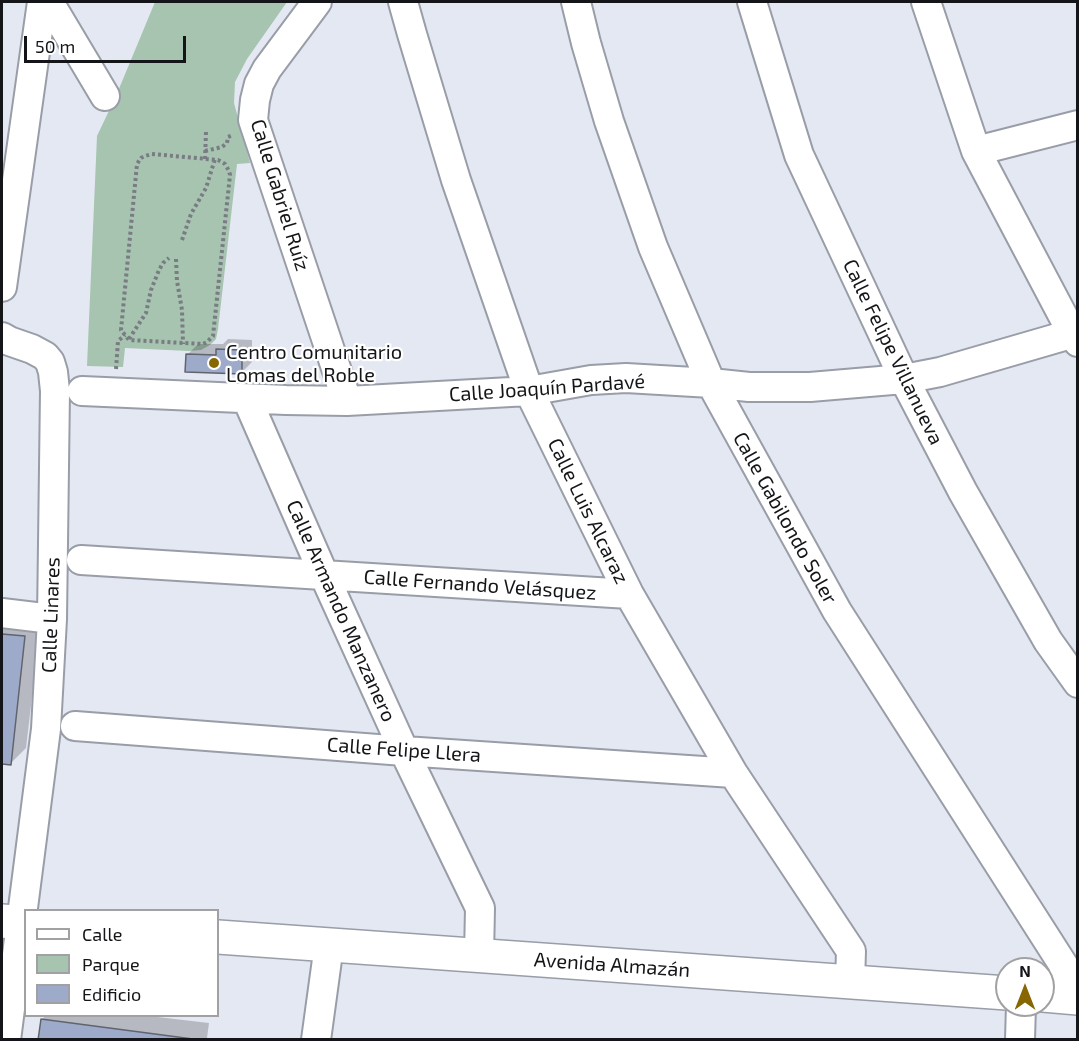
<!DOCTYPE html>
<html>
<head>
<meta charset="utf-8">
<style>
	body { margin:0 }
	#map { position:relative; width:1079px; height:1041px; overflow:hidden; background:#e4e8f2; font-family:"Exo 2",sans-serif }
	canvas { display:block }
	.frame { position:absolute; inset:0; border:3px solid #131518; pointer-events:none }
	.legend { position:absolute; left:24px; top:909px; width:195px; height:108px; box-sizing:border-box; background:#fff; border:2px solid #a1a1a3; margin:0; padding:8px 10px; list-style:none; font-size:18px; color:#131518 }
	.legend li { display:flex; align-items:center; gap:12px; height:30px }
	.legend b { width:30px; border:2px solid #a1a1a3 }
	.north { position:absolute; left:995px; top:957px; width:60px; height:60px; box-sizing:border-box; background:#fff; border:2px solid #a1a1a3; border-radius:50%; rotate:0deg; font-size:16px; font-weight:700; line-height:24px; text-align:center; color:#131518 }
	.north::after { content:''; display:block; margin:auto; width:21px; height:27px; background:#866702; clip-path:polygon(50% 0,100% 100%,50% 72%,0 100%) }
	.scale { position:absolute; left:24px; top:36px; width:162px; height:27px; box-sizing:border-box; border:3px solid #131518; border-top:0; padding-left:8px; font-size:18px; line-height:21px; white-space:nowrap; color:#131518; -webkit-text-stroke:4px #fff; paint-order:stroke }
</style>
</head>
<body>
<div id="map">
<canvas width="1079" height="1041"></canvas>
<div class="frame"></div>
<ul class="legend">
<li><b style="height:8px;background:#fff"></b>Calle</li>
<li><b style="height:16px;background:#a6c4b0"></b>Parque</li>
<li><b style="height:16px;background:#9eaaca"></b>Edificio</li>
</ul>
<div class="north">N</div>
<div class="scale">50 m</div>
</div>
<script>
const context = document.querySelector('canvas').getContext('2d');
context.lineJoin = 'round';
function fill(path, color) { context.fillStyle = color; context.fill(path, 'evenodd'); }
const poly = rows => new Path2D(rows.map(r => 'M' + r).join(''));
function strokePath(path, color, width, dash) { context.strokeStyle = color; context.lineWidth = width; context.lineCap = dash ? 'butt' : 'round'; context.setLineDash(dash || []); context.stroke(path); }
function write(font, color, halo, rows, align = 'center') {
  context.font = font + ' "Exo 2",sans-serif'; context.lineWidth = 4.5; context.setLineDash([]); context.textBaseline = 'middle'; context.strokeStyle = halo; context.fillStyle = color; for (const [text, x, y, turn = 0] of rows) {
    context.save(); context.translate(x, y); context.rotate((+turn || 0) * Math.PI / 180); context.textAlign = isNaN(turn) ? turn : align; if (halo) context.strokeText(text, 0, 0); context.fillText(text, 0, 0); context.restore();
  }
}
fill(poly([
	[155,2,287,2,247,59,235,82,234,103,250,163,237,164,218,329,216,339,210,345,201,350,189,351,125,348,123,367,87,366,97,136,116,96]
]), '#a6c4b0');
fill(poly([
	[228,339,252,340,252,362,241,373,188,354,198,344,223,344],
	[2,616,41,620,26,748,10,764,2,763],
	[46,1016,149,1016,209,1023,207,1038,217,1040,40,1040,42,1019]
]), '#0003');
const building = poly([
	[216,349,242,350,242,374,185,372,186,354,216,355,216,349],
	[2,634,25,636,11,765,2,764,2,634],
	[41,1019,193,1039,193,1040,38,1040,41,1019]
]);
fill(building, '#9eaaca');
strokePath(building, '#60646d', 1.5);
const minor = poly([
	[49,2,105,96],
	[317,2,267,69,259,84,255,100,253,120,347,401],
	[403,2,412,34,456,180,529,391,629,594,733,773,851,951,850,982],
	[576,2,586,43,609,121,653,247,711,383,837,611,1064,966,1064,997],
	[752,2,799,155,904,379,963,492,1048,641,1078,683],
	[926,2,976,151,1072,333,1078,342],
	[976,151,1078,125],
	[2,287,42,2],
	[2,337,9,341,32,349,45,356,50,362,53,372,55,391,52,619,46,729,6,1040],
	[82,391,286,400,347,401,529,391,591,380,626,378,711,383,749,387,810,387,904,379,940,372,1078,332],
	[247,399,324,575,404,751,480,908,479,956],
	[81,560,629,594],
	[2,613,52,619],
	[75,726,404,751,733,773],
	[316,1040,329,945],
	[1020,1040,1021,1005]
]);
const major = poly([
	[2,921,26,923],
	[218,937,1007,993],
	[1043,995,1078,998]
]);
strokePath(minor, '#999da7', 32);
strokePath(major, '#999da7', 36);
strokePath(poly([
	[205,151,222,147,227,143,228,137,233,135],
	[152,154,218,160,225,164,229,171,230,175,213,336,207,342,203,344,129,340,121,330,137,164,141,158,145,156,152,154],
	[205,159,206,132],
	[182,240,191,214,206,188,215,159],
	[176,259,177,281,182,310,183,344],
	[129,339,146,313,151,290,159,270,163,263,169,258],
	[116,369,118,341,125,335]
]), '#797c82', 4, [3, 3]);
strokePath(minor, '#fff', 28);
strokePath(major, '#fff', 33);
for (const [x, y, r, color] of [
	[214,363,6,"#866702"]
]) { const dot = new Path2D(); dot.arc(x, y, r, 0, 2 * Math.PI); context.fillStyle = color; context.fill(dot); strokePath(dot, '#fff', 2); }
write('20px', '#131518', '#fff', [
	["Calle Gabriel Ruíz",280,195,73],
	["Calle Felipe Villanueva",893,352,64],
	["Calle Joaquín Pardavé",547,388,-4],
	["Calle Luis Alcaraz",588,511,64],
	["Calle Gabilondo Soler",785,518,61],
	["Calle Fernando Velásquez",480,585,4],
	["Calle Armando Manzanero",341,611,66],
	["Calle Linares",51,615,-88],
	["Calle Felipe Llera",404,750,4],
	["Avenida Almazán",612,965,4]
]);
write('20px', '#131518', '#fff', [
	["Centro Comunitario",226,352],
	["Lomas del Roble",226,375]
], 'left');
</script>
</body>
</html>
